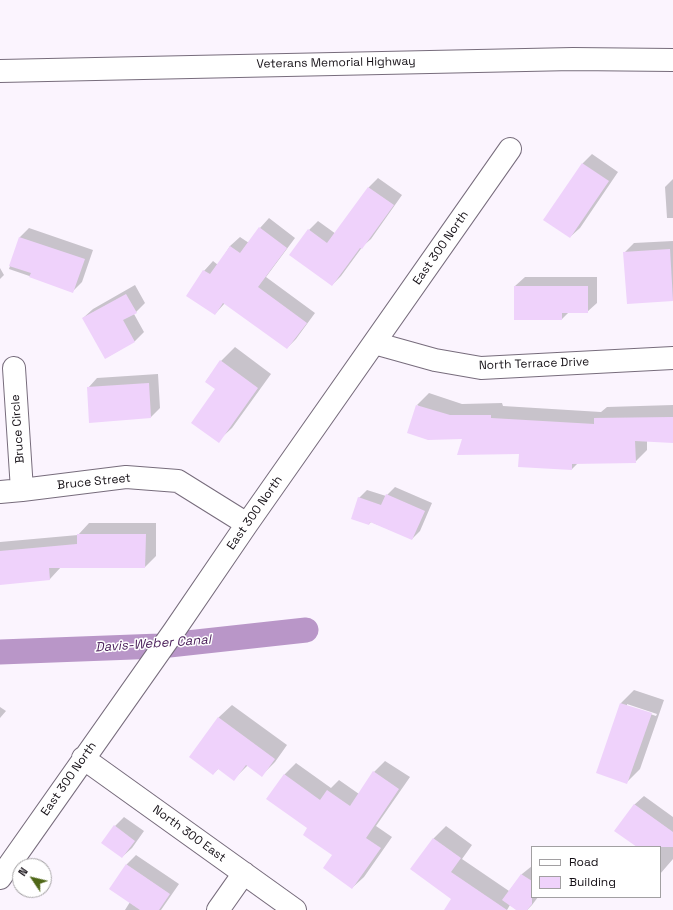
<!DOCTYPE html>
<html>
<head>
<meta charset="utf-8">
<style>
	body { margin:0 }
	#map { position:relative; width:673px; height:910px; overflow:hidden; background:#fbf4fe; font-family:"Space Grotesk",sans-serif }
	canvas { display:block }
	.legend { position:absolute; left:531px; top:846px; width:130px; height:52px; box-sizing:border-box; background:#fff; border:1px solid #a2a0a2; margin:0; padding:5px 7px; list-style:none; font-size:12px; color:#161117 }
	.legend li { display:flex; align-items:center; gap:8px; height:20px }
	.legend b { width:20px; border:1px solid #a2a0a2 }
	.north { position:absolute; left:12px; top:858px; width:40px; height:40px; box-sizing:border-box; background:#fff; border:1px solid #a2a0a2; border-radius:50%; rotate:305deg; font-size:11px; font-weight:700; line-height:16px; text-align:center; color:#161117 }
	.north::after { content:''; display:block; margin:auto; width:14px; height:18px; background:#4f6717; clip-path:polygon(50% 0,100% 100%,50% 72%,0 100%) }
</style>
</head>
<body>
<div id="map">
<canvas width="673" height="910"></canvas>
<ul class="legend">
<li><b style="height:5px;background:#fff"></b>Road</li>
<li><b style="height:11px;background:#efd2fb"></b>Building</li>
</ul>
<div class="north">N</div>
</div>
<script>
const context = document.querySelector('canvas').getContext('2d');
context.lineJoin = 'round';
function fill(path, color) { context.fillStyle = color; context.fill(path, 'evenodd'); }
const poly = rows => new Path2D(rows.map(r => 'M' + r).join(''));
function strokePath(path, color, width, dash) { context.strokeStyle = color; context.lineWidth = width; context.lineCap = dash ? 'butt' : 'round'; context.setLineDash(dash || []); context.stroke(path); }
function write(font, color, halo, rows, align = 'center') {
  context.font = font + ' "Space Grotesk",sans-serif'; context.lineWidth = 3; context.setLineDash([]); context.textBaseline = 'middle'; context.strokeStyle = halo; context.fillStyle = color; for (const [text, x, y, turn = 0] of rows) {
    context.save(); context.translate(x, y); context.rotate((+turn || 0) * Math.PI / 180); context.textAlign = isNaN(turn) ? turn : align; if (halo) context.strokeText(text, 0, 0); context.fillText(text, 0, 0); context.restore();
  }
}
fill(poly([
	[592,154,618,172,580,228,570,237,545,220,583,163],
	[378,178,402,195,371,239,363,246,341,276,332,285,309,230,318,221,336,234,369,187],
	[673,179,673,218,667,218,665,187],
	[269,218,295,238,266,277,315,313,296,339,287,348,225,303,215,314,204,271,213,261,218,265,230,246,240,237,249,243,260,228],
	[29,228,93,250,82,282,73,291,9,269,20,237],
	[673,241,673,300,628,303,624,253,634,243],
	[0,268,4,275,0,279],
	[525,277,597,277,597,303,587,312,569,312,562,319,515,319,515,286],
	[135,285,145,303,134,314,144,332,135,341,106,358,83,318,93,309],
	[235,347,271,374,232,428,218,441,217,389,206,381,221,361],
	[158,374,160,408,151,417,88,388,97,378],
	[429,393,462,404,502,403,503,406,601,412,607,407,673,405,673,442,647,440,647,450,635,462,578,463,572,469,520,453,464,437,417,405],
	[395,487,432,503,420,531,412,539,371,522,369,524,359,498,367,490,386,496],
	[89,523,156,523,156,556,145,567,61,567,50,579,0,584,0,542,78,535],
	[634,690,664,700,640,769,627,782,621,703],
	[627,704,657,714,656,716,627,706],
	[232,705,287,745,275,762,262,775,248,765,234,779,219,768,213,774,218,718],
	[0,707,6,711,0,718],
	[385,761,410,777,376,826,392,837,364,877,352,888,333,855,309,828,268,798,285,774,296,763,331,788,339,780,359,794,374,772],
	[644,796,673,817,673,859,660,874,660,847,638,847,634,805],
	[124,817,144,831,132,848,122,857,115,826],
	[446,826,472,845,462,859,509,891,522,874,532,866,532,897,538,897,532,905,527,910,517,910,510,905,507,910,445,910,453,899,411,869,434,838],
	[136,855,179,884,161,910,125,910,130,902,110,889,127,864]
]), '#0003');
strokePath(poly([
	[0,652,160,646,306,630]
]), '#b996c8', 25);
fill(poly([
	[582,163,609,181,570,238,543,220],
	[368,187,394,205,362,249,360,248,332,286,289,255,308,229,327,243],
	[259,227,287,248,258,287,307,323,287,349,223,303,215,315,186,296,203,270,210,274,230,246,240,253],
	[19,237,85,259,73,293,29,277,31,273,9,266],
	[670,249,673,301,627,304,623,252],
	[514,286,588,286,588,313,562,313,562,320,514,320],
	[126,294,137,313,123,320,135,342,105,359,82,318],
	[220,360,258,388,219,443,191,423,215,389,205,382],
	[149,383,151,418,89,423,87,387],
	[416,405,450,415,491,415,491,418,594,424,594,418,673,417,673,443,635,441,636,463,572,464,572,470,518,467,519,454,457,455,462,439,428,440,407,433],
	[386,494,425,511,412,540,370,522,369,525,351,519,358,497,381,505],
	[77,534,146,534,145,568,49,568,50,580,0,585,0,551,77,544],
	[620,703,652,713,627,784,596,773],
	[218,717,275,759,262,777,246,765,234,781,218,769,213,775,189,757],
	[373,771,399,789,366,838,381,848,352,889,323,868,332,855,303,835,307,828,266,799,284,774,320,800,327,790,350,806],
	[634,804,673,832,673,847,637,847,614,831],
	[114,825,135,841,122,858,101,843],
	[433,838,461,858,451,872,507,910,444,910,451,899,410,869],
	[126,864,170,894,159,910,140,910,109,889],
	[521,874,532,881,532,904,527,910,516,910,502,900]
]), '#efd2fb');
const street = poly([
	[374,343,435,360,481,368,673,358],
	[14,368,22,490],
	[0,492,22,490,126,477,178,481,247,524],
	[83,758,295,910],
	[0,878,174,631,247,524,510,149],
	[218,910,244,873]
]);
const highway = poly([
	[0,71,573,59,673,60]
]);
strokePath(street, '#776c7c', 24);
strokePath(highway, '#776c7c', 24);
strokePath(street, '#fff', 22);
strokePath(highway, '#fff', 22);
write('12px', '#161117', '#fff', [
	["Veterans Memorial Highway",336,63,-1],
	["East 300 North",441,248,-55],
	["North Terrace Drive",534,364,-2],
	["Bruce Circle",18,429,-94],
	["Bruce Street",94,482,-6],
	["East 300 North",255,513,-55],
	["East 300 North",69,779,-55],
	["North 300 East",189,834,36]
]);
write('italic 13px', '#481c58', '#fff', [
	["Davis-Weber Canal",153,644,-4]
]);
</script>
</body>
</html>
